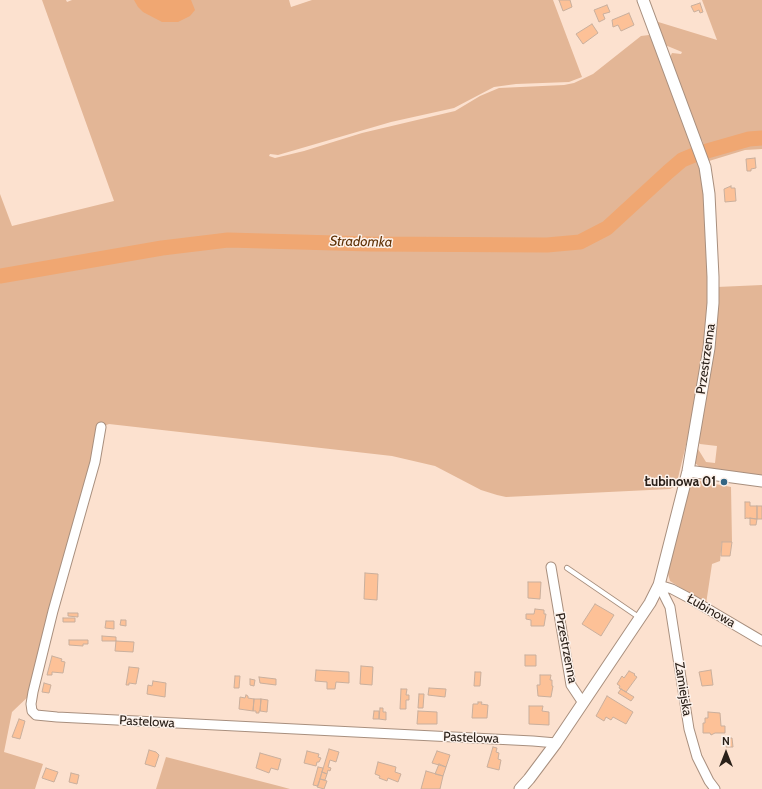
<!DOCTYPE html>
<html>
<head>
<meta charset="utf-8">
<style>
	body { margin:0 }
	#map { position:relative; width:762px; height:789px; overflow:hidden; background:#fce1cf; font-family:Cabin,sans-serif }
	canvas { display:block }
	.north { position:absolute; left:706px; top:733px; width:40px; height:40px; -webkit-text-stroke:3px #fdf2eb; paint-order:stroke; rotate:0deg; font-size:11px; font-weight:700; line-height:16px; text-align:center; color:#2a2019 }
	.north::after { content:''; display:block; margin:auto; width:14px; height:18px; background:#2a2019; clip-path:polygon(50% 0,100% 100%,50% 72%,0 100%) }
</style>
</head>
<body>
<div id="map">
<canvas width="762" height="789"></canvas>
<div class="north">N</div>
</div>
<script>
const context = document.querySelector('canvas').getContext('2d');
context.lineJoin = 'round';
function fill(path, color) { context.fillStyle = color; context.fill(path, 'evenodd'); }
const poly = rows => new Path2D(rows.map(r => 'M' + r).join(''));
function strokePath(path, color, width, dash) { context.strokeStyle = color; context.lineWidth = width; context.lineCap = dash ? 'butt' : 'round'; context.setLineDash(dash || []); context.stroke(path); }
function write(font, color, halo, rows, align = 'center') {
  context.font = font + ' Cabin,sans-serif'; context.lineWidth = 3; context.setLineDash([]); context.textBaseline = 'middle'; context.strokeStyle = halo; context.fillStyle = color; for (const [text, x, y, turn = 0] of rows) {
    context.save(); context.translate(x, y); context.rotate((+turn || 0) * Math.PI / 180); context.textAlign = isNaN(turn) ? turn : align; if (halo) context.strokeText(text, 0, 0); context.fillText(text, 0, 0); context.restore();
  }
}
fill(poly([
	[42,0,66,0,67,2,72,0,289,0,291,7,312,0,553,0,582,77,569,82,516,84,494,87,454,108,391,122,278,155,270,154,269,156,275,158,304,151,362,133,455,111,480,96,499,88,564,85,574,83,593,74,641,36,649,35,650,36,684,123,702,177,705,197,708,294,707,321,702,364,693,416,676,486,670,489,506,497,497,495,481,490,435,466,392,456,109,424,101,427,33,692,12,712,4,752,43,764,35,789,0,789,0,194,12,226,114,201],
	[702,0,762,0,762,149,745,150,709,161,702,140,700,140,669,59,672,53,681,54,682,52,665,45,655,21,717,40],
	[762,285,762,477,700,467,695,463,694,451,698,449,706,462,715,463,717,446,700,444,697,441,717,287],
	[695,480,731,487,732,542,722,542,720,561,712,564,706,604,670,581,667,570,689,483],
	[166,757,279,786,290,789,156,789]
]), '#e3b696');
fill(poly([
	[134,0,191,0,195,10,190,16,178,22,162,22,143,12,138,7]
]), '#f0a772');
strokePath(poly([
	[700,153,749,139,762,138],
	[0,276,162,248,228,240,370,244,547,245,580,242,607,228,668,172,682,160,694,155]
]), '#f0a772', 15);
const building = poly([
	[559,0,570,0,572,7,563,11,559,0],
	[700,3,703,12,700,13,699,10,694,12,691,6,700,3],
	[607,5,610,12,603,14,605,19,599,22,594,10,607,5],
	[629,13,634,25,621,31,618,25,613,27,612,20,629,13],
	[592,24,598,33,583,44,576,34,592,24],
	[755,158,756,168,751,169,751,171,747,171,746,159,755,158],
	[731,186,731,188,735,188,736,201,725,202,724,189,731,186],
	[745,502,750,502,750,506,757,506,757,519,746,518,745,519,745,502],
	[757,506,762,506,762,519,757,519,757,506],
	[750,518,757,519,756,525,750,525,750,518],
	[722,542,732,542,730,556,721,556,722,542],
	[365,573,378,574,377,600,364,599,365,573],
	[528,582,541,582,540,599,528,598,528,582],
	[595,604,614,615,601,636,582,624,595,604],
	[535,609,544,610,544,614,546,614,544,626,531,626,531,620,526,619,526,614,534,614,535,609],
	[68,613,78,613,78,617,68,616,68,613],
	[63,618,75,618,75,622,63,622,63,618],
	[121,620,126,620,126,626,120,625,121,620],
	[106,621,114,621,114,629,105,628,106,621],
	[102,636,116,637,116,641,102,641,102,636],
	[69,640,88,640,88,644,83,644,83,646,69,645,69,640],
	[116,641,134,642,133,652,115,651,116,641],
	[525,655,536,655,536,666,525,666,525,655],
	[52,656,62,659,61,661,65,662,63,673,52,672,52,675,47,675,52,656],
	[361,666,373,667,372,685,360,684,361,666],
	[129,667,139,668,136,684,129,683,129,685,126,685,129,667],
	[316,670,349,672,349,683,336,682,335,689,327,689,327,682,315,681,316,670],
	[711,670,713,685,702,686,699,672,711,670],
	[629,671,635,674,634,675,637,677,626,692,619,688,620,686,617,684,622,676,624,678,629,671],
	[475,672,481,672,480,686,474,686,475,672],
	[540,675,551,675,550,680,552,680,552,686,553,686,551,697,538,696,537,685,540,685,540,675],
	[235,676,240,676,239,688,234,688,235,676],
	[259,677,276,679,276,685,260,683,259,677],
	[250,679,255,680,254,686,250,685,250,679],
	[153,681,166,683,165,697,147,694,148,685,152,686,153,681],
	[44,683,51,685,49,693,42,692,44,683],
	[429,688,446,689,445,697,428,695,429,688],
	[401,689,407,689,406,695,409,695,409,700,406,700,406,709,400,709,401,689],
	[621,689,634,697,631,701,618,693,621,689],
	[419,694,424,694,423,708,418,708,419,694],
	[246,695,248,696,248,698,254,699,253,711,239,709,240,697,245,698,246,695],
	[607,696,633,712,626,724,613,717,611,720,606,717,604,721,596,716,607,696],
	[254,699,261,699,260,711,259,711,259,713,256,713,256,711,253,711,254,699],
	[261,699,268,700,267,712,260,711,261,699],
	[478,702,482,702,481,704,488,705,487,718,472,718,473,704,478,704,478,702],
	[529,706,543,706,542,711,549,712,549,725,529,724,529,706],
	[380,708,383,708,383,712,386,712,386,720,379,719,380,708],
	[374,711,379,711,379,719,373,719,374,711],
	[418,711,437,712,437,724,417,724,418,711],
	[708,712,720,713,721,726,725,726,725,733,715,733,711,735,710,733,703,733,703,723,705,723,705,718,708,718,708,712],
	[19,719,25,721,20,739,12,737,19,719],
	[725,738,732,738,733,747,726,747,725,738],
	[493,747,497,748,496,752,499,753,498,759,501,760,499,770,487,767,493,747],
	[329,749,339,752,336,762,330,760,328,767,331,768,330,771,328,770,327,774,322,772,329,749],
	[149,750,156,752,159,755,155,767,145,764,149,750],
	[307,751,319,754,318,757,321,758,319,762,317,762,316,766,304,763,307,751],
	[437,751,450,755,446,767,432,763,437,751],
	[260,753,281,759,278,770,271,768,269,773,256,768,260,753],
	[378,762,396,767,395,772,401,774,398,782,388,778,387,781,379,778,380,776,375,774,378,762],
	[439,764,446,767,443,776,435,774,439,764],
	[318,767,323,768,318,786,313,785,318,767],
	[46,768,58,772,54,782,42,778,46,768],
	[426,771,443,776,440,789,421,789,426,771],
	[322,772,327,774,325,780,320,779,322,772],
	[71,773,79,775,77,784,69,782,71,773],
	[320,779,327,781,324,789,317,787,320,779]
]);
fill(building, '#fdc197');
strokePath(building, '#c9af9d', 1);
const service = poly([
	[567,568,640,618]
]);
const minor = poly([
	[101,427,95,462,53,611,33,692,31,704,32,711,36,715,57,717,533,741,556,743],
	[551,567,571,685,583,703],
	[659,585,670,607,689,729,697,757,709,781,715,789],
	[659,585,672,589,689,598,762,641]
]);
const tertiary = poly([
	[688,471,762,481],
	[520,789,529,779,556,743,650,603,659,585,688,471,709,348,713,303,713,277,709,194,705,167,643,0]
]);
strokePath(service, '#a88f7e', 6);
strokePath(minor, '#a88f7e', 11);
strokePath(tertiary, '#a88f7e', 13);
strokePath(service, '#fff', 4.5);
strokePath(minor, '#fff', 9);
strokePath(tertiary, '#fff', 11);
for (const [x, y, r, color] of [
	[724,482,4,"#346684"]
]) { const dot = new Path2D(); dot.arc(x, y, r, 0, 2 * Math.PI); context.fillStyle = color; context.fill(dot); strokePath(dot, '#fdf2eb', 1.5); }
write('13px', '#2a2019', '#fdf2eb', [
	["Przestrzenna",706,359,-82],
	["Łubinowa",711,611,30],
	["Przestrzenna",566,648,79],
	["Zamiejska",683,689,81],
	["Pastelowa",147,722,3],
	["Pastelowa",471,738,2]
]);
write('bold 13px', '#2a2019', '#fdf2eb', [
	["Łubinowa 01",716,482]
], 'right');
write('italic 14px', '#5f3106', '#fdf2eb', [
	["Stradomka",361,242,1]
]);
</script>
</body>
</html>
